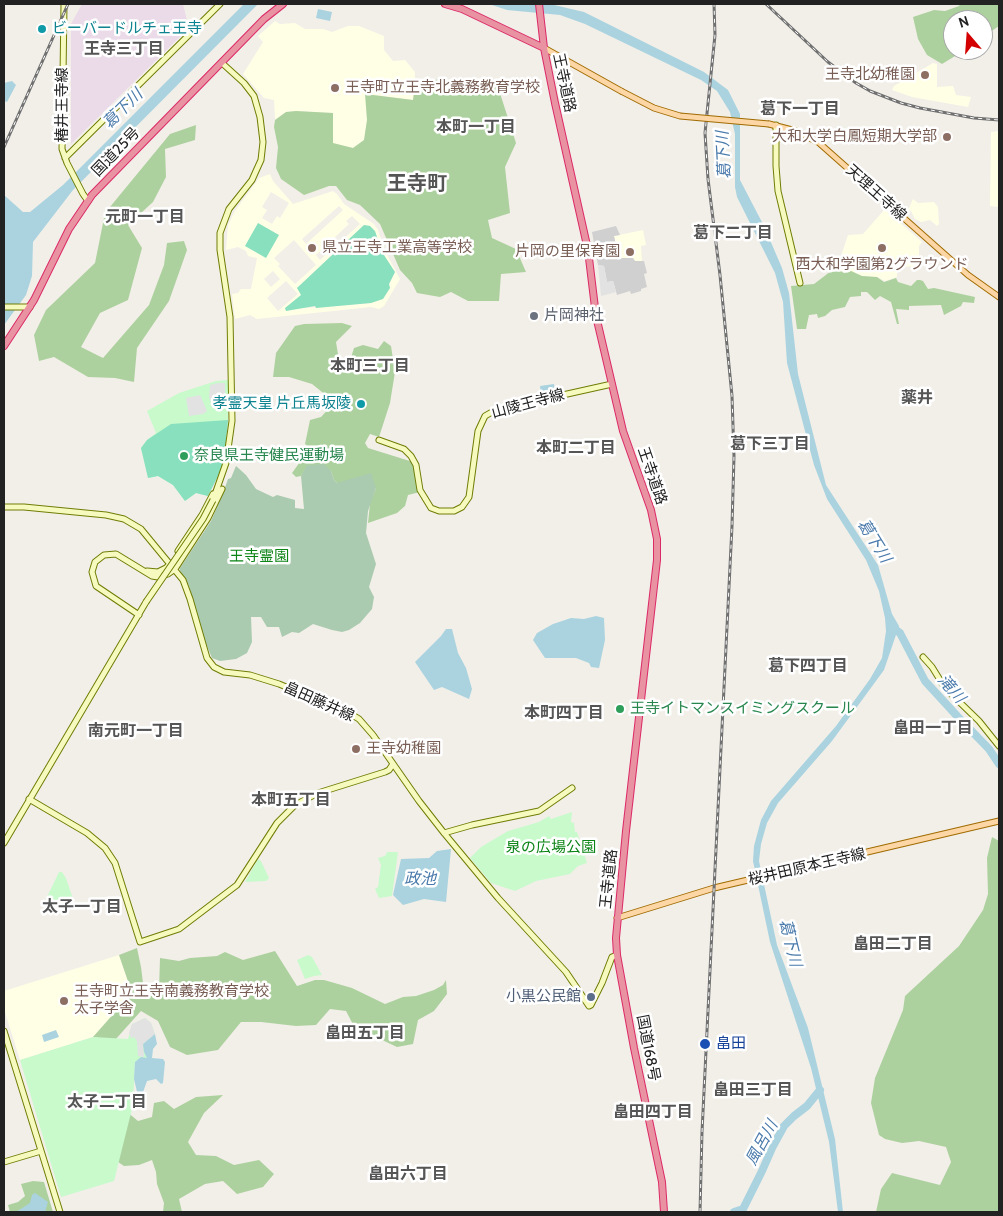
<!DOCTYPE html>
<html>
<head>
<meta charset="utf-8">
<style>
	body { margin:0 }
	#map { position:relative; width:1003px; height:1216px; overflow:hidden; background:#f2efe9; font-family:Cabin,sans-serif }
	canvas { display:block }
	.frame { position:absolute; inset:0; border:5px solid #222; pointer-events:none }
	.north { position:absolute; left:943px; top:10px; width:50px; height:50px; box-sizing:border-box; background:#fff; border:1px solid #a7a7a7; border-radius:50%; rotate:342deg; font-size:14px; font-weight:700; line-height:20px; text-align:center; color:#222 }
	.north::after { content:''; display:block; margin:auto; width:18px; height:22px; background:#d40000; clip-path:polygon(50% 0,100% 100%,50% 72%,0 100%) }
</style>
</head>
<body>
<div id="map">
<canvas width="1003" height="1216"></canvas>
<div class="frame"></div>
<div class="north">N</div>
</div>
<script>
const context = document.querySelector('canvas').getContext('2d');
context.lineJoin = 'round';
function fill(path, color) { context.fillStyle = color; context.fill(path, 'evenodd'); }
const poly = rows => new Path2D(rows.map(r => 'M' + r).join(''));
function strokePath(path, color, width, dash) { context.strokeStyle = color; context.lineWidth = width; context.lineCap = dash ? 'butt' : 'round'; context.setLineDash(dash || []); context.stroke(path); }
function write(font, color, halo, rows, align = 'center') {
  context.font = font + ' Cabin,"Noto Sans JP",sans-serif'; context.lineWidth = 5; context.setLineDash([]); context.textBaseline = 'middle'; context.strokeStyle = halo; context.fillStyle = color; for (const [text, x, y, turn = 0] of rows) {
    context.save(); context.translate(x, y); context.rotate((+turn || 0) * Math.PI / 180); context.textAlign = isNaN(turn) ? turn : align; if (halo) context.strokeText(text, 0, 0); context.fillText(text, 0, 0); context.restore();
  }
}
fill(poly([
	[82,4,183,4,189,28,71,144,71,24]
]), '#ebdbe8');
fill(poly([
	[275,21,280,24,295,23,305,29,323,29,332,32,348,26,359,26,384,36,384,50,393,61,405,60,415,72,414,100,366,94,367,120,364,140,353,148,333,144,333,113,296,111,286,112,275,120,274,100,264,98,243,74,263,42,258,36],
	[933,63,937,64,937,87,953,86,956,95,971,97,968,107,912,97,892,90,894,86],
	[999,131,999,207,990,206,991,132],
	[270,174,273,181,293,204,333,191,337,194,344,204,374,224,378,230,385,251,400,279,384,306,379,309,371,307,257,319,250,315,235,319,232,294,238,293,241,289,251,289,257,258,248,256,246,251,238,247,226,250,228,225,235,211,259,178],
	[271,192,289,203,280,218,277,216,272,224,262,218,267,210,262,207],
	[339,206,343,210,306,244,302,239],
	[352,216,360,224,320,260,316,255,349,224,346,221],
	[364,225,370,226,375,232,382,252,395,272,383,298,371,303,291,309,302,295,297,288],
	[294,240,316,265,295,284,278,266,280,264,274,258],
	[273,271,280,279,271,287,264,279],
	[286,281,298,294,278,311,267,298],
	[913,199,918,203,934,202,938,207,939,224,937,226,930,220,921,222,915,219,911,211,908,210],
	[885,209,922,242,919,246,919,266,900,267,897,270,897,277,885,281,877,277,862,276,851,271,844,272,837,268,848,235,863,234],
	[643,230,646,245,641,246,642,261,635,261,633,258,620,258,614,236],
	[119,955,132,993,93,1037,20,1060,4,1009,4,991]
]), '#ffffe5');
fill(poly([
	[616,226,620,235,614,236,619,258,633,258,635,261,644,261,647,273,644,274,647,287,641,289,641,291,631,294,630,291,617,295,613,281,607,282,604,266,598,265,592,232]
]), '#d0d0d0');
fill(poly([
	[960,4,999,4,999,26,983,37,983,20,953,20,953,50,965,50,942,64,927,55,918,39,913,17,934,10,945,11,959,6],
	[443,79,498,87,516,143,505,167,510,213,488,220,492,238,516,249,526,272,501,274,499,301,468,301,451,292,440,297,417,293,412,283,400,270,380,224,360,205,347,200,336,186,329,186,304,195,281,179,276,168,278,147,274,127,275,120,286,112,296,111,333,113,333,143,353,148,364,140,367,120,365,94,413,100,415,82],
	[196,125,195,140,165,149,166,177,153,202,128,225,142,248,128,300,100,313,81,347,103,358,149,305,164,265,167,243,184,241,187,250,169,301,137,348,134,382,115,378,88,377,54,357,39,361,34,335,46,310,95,263,105,213,170,134],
	[835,268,844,273,851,271,862,276,877,277,884,282,896,278,898,282,911,286,917,280,920,280,923,281,928,289,934,288,975,297,974,303,963,302,961,306,944,315,941,305,909,306,909,310,896,309,899,324,897,324,891,302,880,296,875,300,867,292,861,292,861,296,850,297,845,307,832,310,825,316,818,318,817,314,809,315,806,329,797,329,791,286,814,284],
	[342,323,352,326,336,342,340,366,349,364,354,348,363,345,378,349,384,341,391,346,395,372,390,403,379,437,370,434,365,443,368,448,413,462,420,492,408,495,405,506,397,513,368,523,370,503,376,488,337,483,334,480,331,471,308,465,301,476,296,477,292,473,310,448,305,444,310,420,321,417,332,405,322,392,312,384,289,377,273,377,276,353,295,326,304,324],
	[992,837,999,841,999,1212,876,1212,881,1189,892,1173,940,1185,951,1162,946,1147,919,1141,902,1143,885,1139,879,1135,871,1103,875,1078,903,1010,905,996,959,946,983,910,988,894,987,858],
	[137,948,141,967,144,991,148,988,156,995,159,990,160,958,179,961,190,958,217,956,225,952,243,960,275,951,297,986,315,980,324,980,352,988,385,1004,403,997,416,996,434,990,443,985,446,980,447,994,434,1011,418,1020,413,1044,397,1047,380,1039,358,1034,346,1011,330,1009,316,1025,296,1026,261,1022,241,1022,218,1050,187,1055,170,1047,158,1021,141,1011,115,1040,93,1037,132,993,119,955],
	[223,1095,204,1113,188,1142,196,1155,216,1156,234,1165,259,1160,274,1174,263,1187,237,1194,223,1181,205,1184,179,1199,182,1212,163,1212,164,1203,157,1184,156,1172,152,1160,139,1165,124,1166,115,1160,126,1111,138,1121,152,1117,154,1103,164,1101,174,1109,196,1097],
	[33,1181,44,1182,53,1212,10,1212,8,1205,18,1202,25,1196,21,1184]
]), '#add19e');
fill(poly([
	[324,464,331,471,334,480,337,483,371,473,376,488,368,511,366,533,376,564,369,587,374,597,372,609,360,623,349,630,342,632,332,630,313,624,299,633,292,632,282,637,279,627,267,627,261,617,251,617,252,642,247,653,236,659,220,661,212,658,204,639,189,586,180,571,180,568,211,521,223,493,228,479,231,478,236,466,246,475,256,489,273,497,277,495,295,500,295,508,304,509,301,476,307,465]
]), '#aacbaf');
fill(poly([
	[228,380,228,425,215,481,208,496,196,493,185,501,173,485,158,476,148,478,141,448,147,440,156,433,147,411,179,393,216,381],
	[572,812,571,822,574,823,575,832,577,832,587,863,578,866,570,874,536,881,515,891,491,883,470,858,481,847,508,831,539,822,549,816,551,819],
	[387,852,398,852,392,896,379,898,375,889,378,887,381,865,378,858,385,856],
	[258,859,261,861,269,878,266,881,245,882],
	[59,872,62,872,66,878,73,899,72,901,46,909,43,906,46,899],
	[308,955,312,957,322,975,314,976,305,979,297,960],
	[145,1018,151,1023,155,1034,143,1044,148,1058,135,1062,133,1105,114,1181,61,1197,20,1060,93,1037,128,1039,132,1024]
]), '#c8facc');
fill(poly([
	[258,223,279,235,266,258,245,246],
	[364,225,370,226,375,231,382,252,395,272,389,284,390,288,383,299,371,303,316,308,315,306,286,311,285,308,301,295,297,288],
	[228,420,224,464,208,496,196,493,185,501,173,485,158,476,148,478,141,448,147,440,171,424]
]), '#88e0be');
fill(poly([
	[598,265,604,266,607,282,613,281,616,292,601,296],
	[218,383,225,383,225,404,212,404,209,397,210,385],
	[200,395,207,411,203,414,189,416,186,398],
	[145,1018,151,1023,155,1034,143,1044,144,1057,138,1056,137,1041,134,1037,131,1038,129,1033,132,1024]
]), '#e2e2e2');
fill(poly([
	[244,4,258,4,73,190,33,242,32,276,26,295,4,325,4,195,23,212,30,212,63,185],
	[489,4,550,4,584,12,704,72,728,90,740,114,740,180,764,226,782,268,789,293,798,374,826,485,878,565,892,614,899,626,884,670,832,741,778,803,767,823,761,844,759,861,777,945,808,1028,835,1139,843,1212,838,1212,829,1142,811,1068,770,942,753,861,754,846,761,820,771,801,836,726,870,679,882,658,886,631,885,618,879,591,866,560,827,499,814,465,787,363,783,302,775,273,737,197,735,187,735,134,730,112,717,91,701,80,585,24,560,15,507,10],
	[318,9,332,12,330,21,316,18],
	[12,81,16,85,7,102,4,101,4,83],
	[554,384,555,391,541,393,540,386],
	[596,616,604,618,605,640,599,668,591,667,589,663,576,658,545,658,533,640,537,633,553,624,571,618,584,619],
	[446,629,452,629,458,653,466,668,472,689,469,699,442,687,434,690,415,662,441,636],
	[451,849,446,902,424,899,403,905,393,895,401,859,429,858,437,851],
	[56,1030,59,1037,44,1042,42,1035],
	[155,1034,157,1044,153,1049,152,1058,163,1059,165,1062,163,1083,161,1084,156,1079,147,1081,142,1095,138,1096,134,1079,135,1062,141,1057,147,1058,144,1052,143,1044],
	[35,1193,48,1202,45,1212,16,1212,30,1203,32,1195]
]), '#aad3df');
strokePath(poly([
	[892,627,900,633,925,681,958,717,989,749,999,764],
	[734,1212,743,1209,762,1171,773,1146,784,1126,794,1116,807,1106,820,1090]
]), '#aad3df', 8);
const secondary = poly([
	[64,4,62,149,67,163,83,194,88,201],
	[776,125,776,166,778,191,800,283],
	[65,158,220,4],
	[4,307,30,307],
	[379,440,404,449,411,456,416,465,420,490,431,508,439,511,454,511,462,507,469,497,478,431,485,416,492,412,509,407,612,384],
	[213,500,226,463,232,421,230,317,220,250,220,233,229,209,252,180,256,171,261,160,263,142,260,117,254,96,244,83,222,63],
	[4,507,24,507,106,515,124,519,141,529,183,580,190,599,207,658,214,667,224,672,250,675,279,684,349,713,359,719,373,735,419,801,444,833,498,898,566,972,589,1006,591,1005,602,983,612,957,617,955],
	[178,551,202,515,213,494],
	[147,571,158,572,166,568,170,564],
	[139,615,96,586,92,572,95,562,104,555,116,554,152,576,158,577,168,574,175,569,208,518,222,489],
	[923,657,932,667,945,688,979,721,999,746],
	[29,799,87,833,105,848,115,863,140,942,179,929,237,885,277,823,295,805,318,793,385,772,389,770,393,764],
	[444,833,472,825,539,811,572,788],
	[4,843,146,602],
	[4,1031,60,1212],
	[4,1162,41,1151]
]);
const primary = poly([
	[544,48,621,91],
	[769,124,796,131,818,142,968,275,999,297],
	[617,918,714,888,999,821]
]);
const highway = poly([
	[445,4,462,9,544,48],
	[539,4,544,48,555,103,588,250,596,316,623,431,651,510,657,539,657,560,626,831,616,938,617,955,634,1048,662,1182,664,1212],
	[4,346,34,300,69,229,92,195,264,19,283,4]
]);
strokePath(secondary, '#707d05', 7);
strokePath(primary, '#a06b00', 7);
strokePath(highway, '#dc2a67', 8);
strokePath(secondary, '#f7fabf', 5);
strokePath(primary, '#fcd6a4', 5);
strokePath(highway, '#e892a2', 6);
const rail = poly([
	[766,4,828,62,856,83,870,91,901,103,920,108,974,118,999,120],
	[4,147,68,4],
	[700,1212,702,1132,732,526,734,456,732,396,720,275,708,179,705,133,715,35,714,4]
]);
strokePath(rail, '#707070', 3);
strokePath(rail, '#fff', 1, [4]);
const secondaryBridge = poly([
	[146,602,203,519,213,500]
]);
const primaryBridge = poly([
	[621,91,654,108,680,116,769,124]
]);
strokePath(secondaryBridge, '#707d05', 7, []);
strokePath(primaryBridge, '#a06b00', 7, []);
strokePath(secondaryBridge, '#f7fabf', 5);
strokePath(primaryBridge, '#fcd6a4', 5);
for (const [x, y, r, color] of [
	[42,29,5,"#0f9aa8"],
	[925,75,5,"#8d6e63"],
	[335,88,5,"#8d6e63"],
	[947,137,5,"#8d6e63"],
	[312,248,5,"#8d6e63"],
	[882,248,5,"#8d6e63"],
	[630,252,5,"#8d6e63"],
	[534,316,5,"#6b7280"],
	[361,404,5,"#0f9aa8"],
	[184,456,5,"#2e9e5b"],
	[620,709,5,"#2e9e5b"],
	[356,749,5,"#8d6e63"],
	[591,997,5,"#5c6f8a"],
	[64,1001,5,"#8d6e63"],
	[705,1044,6,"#1a4fb4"]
]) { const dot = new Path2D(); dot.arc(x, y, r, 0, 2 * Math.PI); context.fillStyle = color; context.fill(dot); strokePath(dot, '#fff', 2); }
write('15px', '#0d838f', '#fff', [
	["ビーバードルチェ王寺",52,29],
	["孝霊天皇 片丘馬坂陵",351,404,"right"]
], 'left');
write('15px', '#785e54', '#fff', [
	["王寺北幼稚園",915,75,"right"],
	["王寺町立王寺北義務教育学校",345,88],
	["大和大学白鳳短期大学部",937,137,"right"],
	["県立王寺工業高等学校",322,248],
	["片岡の里保育園",620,252,"right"],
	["西大和学園第2グラウンド",882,265,"center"],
	["王寺幼稚園",366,749],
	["王寺町立王寺南義務教育学校",74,992],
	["太子学舎",74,1009]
], 'left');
write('15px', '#222', '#fff', [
	["王寺道路",564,83,78],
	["椿井王寺線",63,105,-90],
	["国道25号",116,152,-46],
	["天理王寺線",876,193,42],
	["山陵王寺線",528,404,-15],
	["王寺道路",652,476,71],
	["畠田藤井線",319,702,24],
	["桜井田原本王寺線",807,867,-13],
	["王寺道路",609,879,-84],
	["国道168号",648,1048,79]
]);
write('15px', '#5b616d', '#fff', [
	["片岡神社",544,316]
], 'left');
write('15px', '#27864d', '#fff', [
	["奈良県王寺健民運動場",194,456],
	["王寺イトマンスイミングスクール",630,709]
], 'left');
write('15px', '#0c8416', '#fff', [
	["王寺霊園",259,557],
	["泉の広場公園",551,848]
]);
write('15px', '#4e5e75', '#fff', [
	["小黒公民館",581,997]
], 'right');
write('15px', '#164399', '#fff', [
	["畠田",716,1044]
], 'left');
write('bold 16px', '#555', '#fff', [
	["王寺三丁目",124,49],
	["葛下一丁目",800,109],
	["本町一丁目",476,127],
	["元町一丁目",145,217],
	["葛下二丁目",733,233],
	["本町三丁目",370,366],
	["薬井",917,398],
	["葛下三丁目",770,444],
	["本町二丁目",576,448],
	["葛下四丁目",808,666],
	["本町四丁目",564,713],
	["畠田一丁目",933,728],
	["南元町一丁目",136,731],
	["本町五丁目",291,800],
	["太子一丁目",82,907],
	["畠田二丁目",893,944],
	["畠田五丁目",365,1033],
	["畠田三丁目",753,1090],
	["太子二丁目",107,1102],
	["畠田四丁目",653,1112],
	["畠田六丁目",408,1174]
]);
write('italic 16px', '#4a7aab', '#fff', [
	["葛下川",123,109,-45],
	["葛下川",724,155,-93],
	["葛下川",874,541,58],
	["滝川",951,689,49],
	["政池",420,879],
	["葛下川",790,943,76],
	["風呂川",762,1143,-61]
]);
write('bold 20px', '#555', '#fff', [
	["王寺町",417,184]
]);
</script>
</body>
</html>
